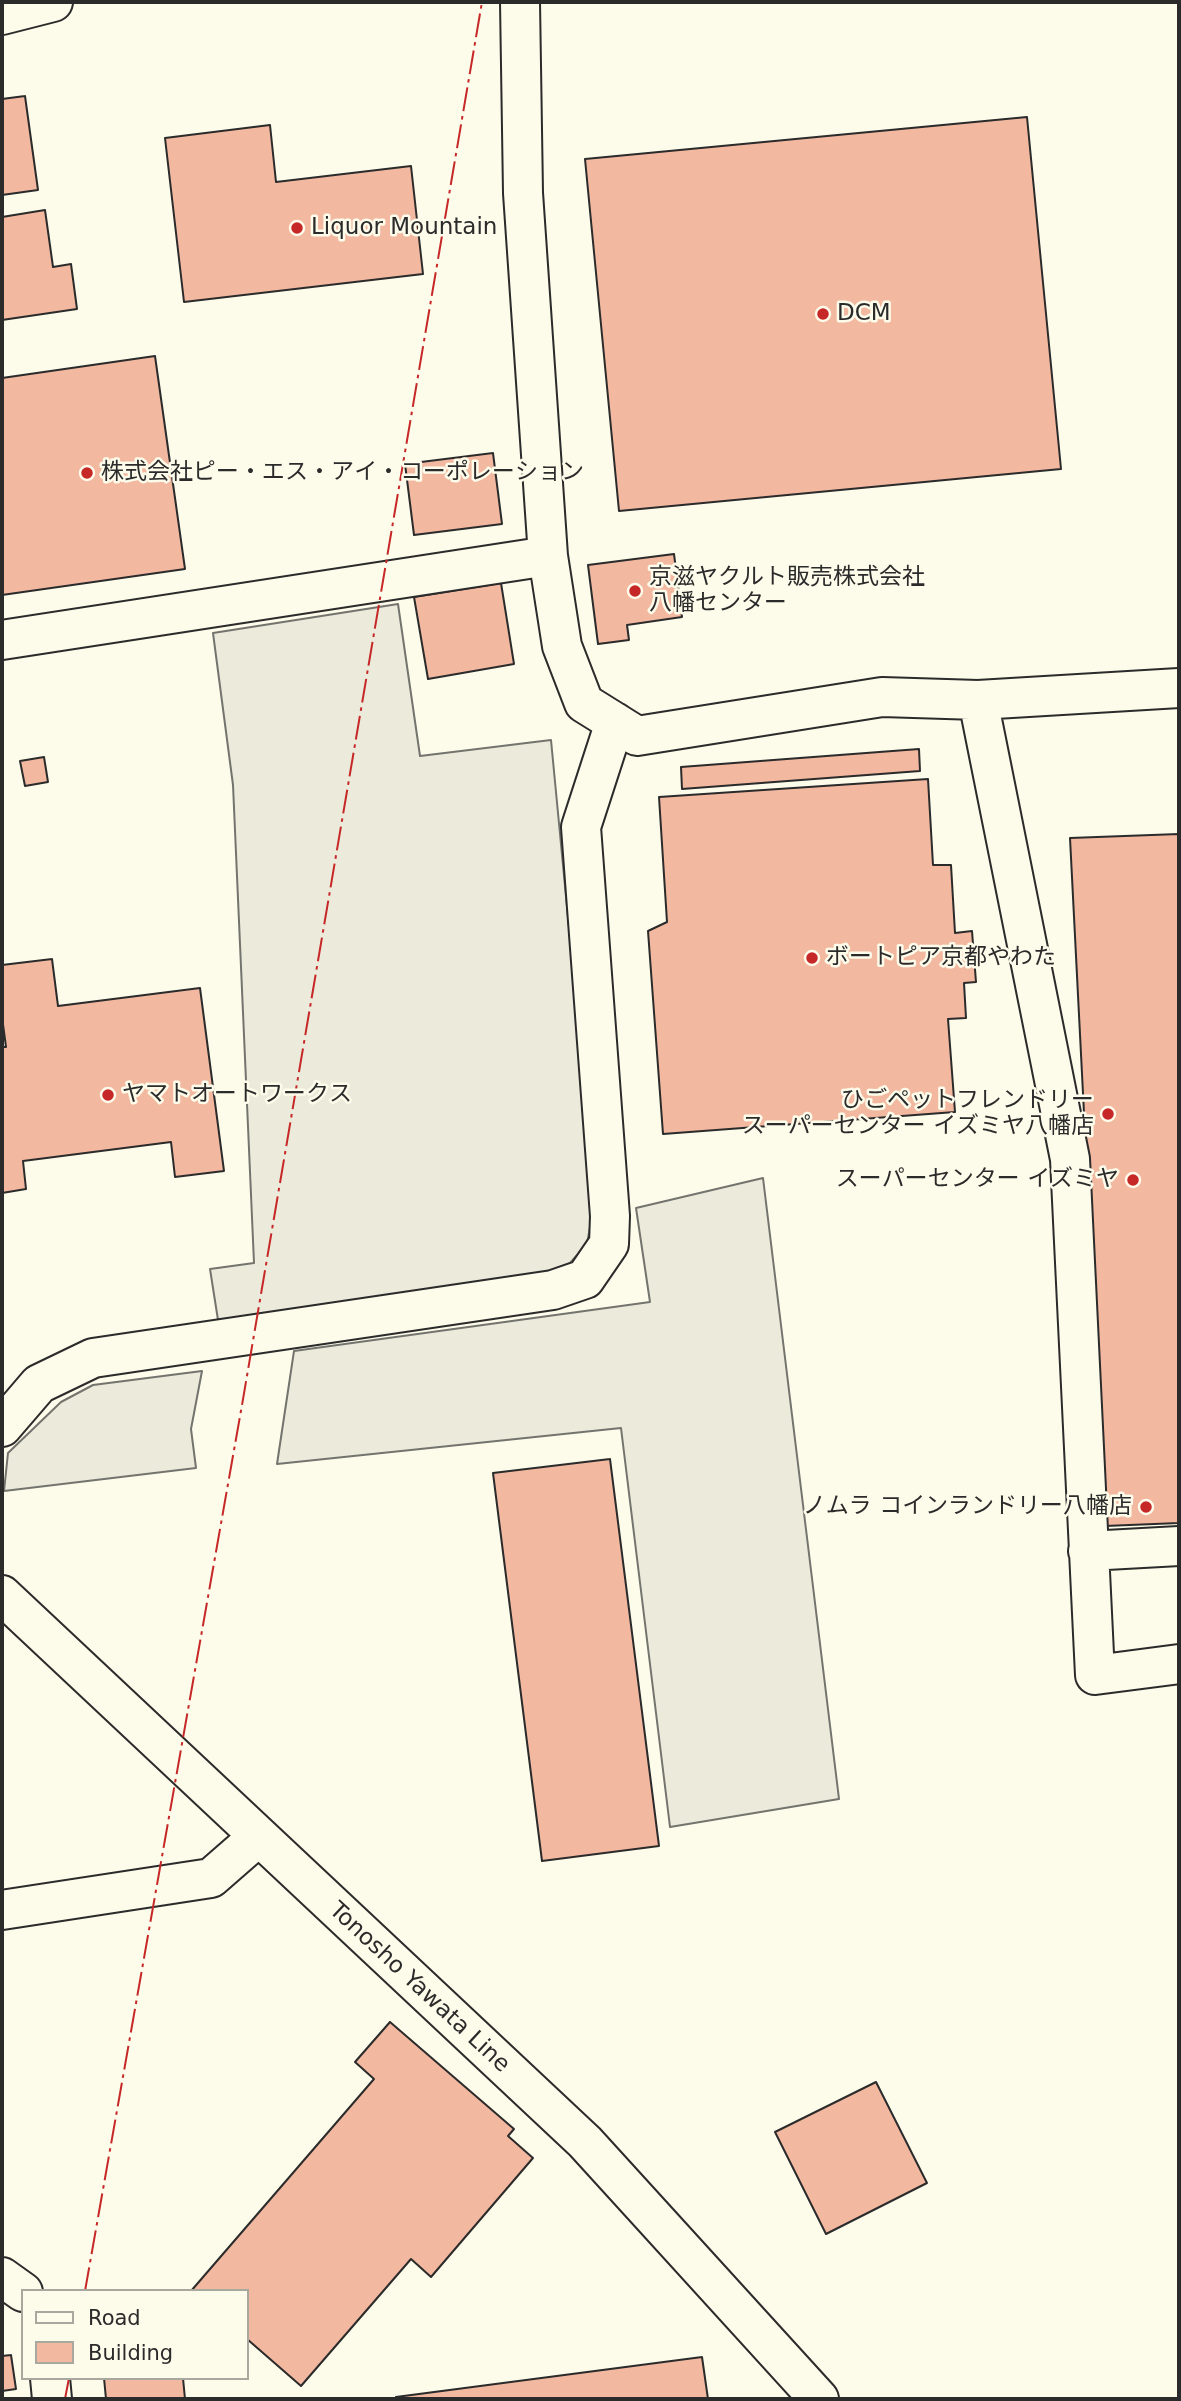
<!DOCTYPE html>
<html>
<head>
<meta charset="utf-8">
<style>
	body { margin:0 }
	#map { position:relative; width:1181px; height:2401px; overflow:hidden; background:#fdfbea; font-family:"DejaVu Sans",sans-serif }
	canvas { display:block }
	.frame { position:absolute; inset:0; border:4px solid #2b2b2b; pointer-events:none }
	.legend { position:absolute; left:21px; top:2289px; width:228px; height:91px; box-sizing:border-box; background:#fdfbea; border:2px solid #a9a89e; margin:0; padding:9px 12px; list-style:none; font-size:21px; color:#2b2b2b }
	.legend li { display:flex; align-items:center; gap:14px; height:35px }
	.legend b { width:35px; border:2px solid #a9a89e }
</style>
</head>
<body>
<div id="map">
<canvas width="1181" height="2401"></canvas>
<div class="frame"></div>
<ul class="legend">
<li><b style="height:9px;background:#fdfbea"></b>Road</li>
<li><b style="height:19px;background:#f2b8a0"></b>Building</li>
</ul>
</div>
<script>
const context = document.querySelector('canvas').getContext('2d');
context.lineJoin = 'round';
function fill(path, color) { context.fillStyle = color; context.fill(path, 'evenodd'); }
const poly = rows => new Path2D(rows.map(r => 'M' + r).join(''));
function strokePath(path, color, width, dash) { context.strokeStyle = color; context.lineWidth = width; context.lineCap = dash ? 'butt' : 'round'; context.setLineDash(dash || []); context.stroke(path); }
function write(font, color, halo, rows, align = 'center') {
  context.font = font + ' "DejaVu Sans","Noto Sans JP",sans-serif'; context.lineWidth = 5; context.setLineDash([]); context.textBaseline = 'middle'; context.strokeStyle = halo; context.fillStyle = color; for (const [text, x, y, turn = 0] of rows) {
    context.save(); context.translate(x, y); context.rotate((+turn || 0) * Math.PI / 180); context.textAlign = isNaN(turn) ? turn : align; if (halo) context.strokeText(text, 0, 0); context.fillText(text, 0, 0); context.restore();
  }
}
const parking = poly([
	[398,604,420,756,551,740,595,1199,587,1244,570,1263,545,1272,218,1320,210,1269,254,1263,233,785,213,633,398,604],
	[763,1178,839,1799,670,1827,621,1428,277,1464,294,1351,650,1302,636,1208,763,1178],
	[202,1371,191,1429,196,1468,4,1491,8,1453,61,1402,93,1385,202,1371]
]);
fill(parking, '#eceadb');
strokePath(parking, '#74746e', 2);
const building = poly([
	[25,96,38,190,2,195,2,99,25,96],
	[1027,117,1061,469,619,511,585,159,1027,117],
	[270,125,276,182,411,166,423,274,184,302,165,138,270,125],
	[45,210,53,267,71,264,77,309,2,320,2,217,45,210],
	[155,356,185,569,2,595,2,378,155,356],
	[493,453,502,524,414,535,405,464,493,453],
	[674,554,682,617,627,625,629,640,598,644,588,565,674,554],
	[501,583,514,664,428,679,414,597,501,583],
	[919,749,920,771,682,789,681,767,919,749],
	[44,757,48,782,25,786,20,761,44,757],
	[928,779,933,865,951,865,955,933,972,931,976,982,964,983,966,1018,948,1019,955,1112,663,1134,648,931,667,922,659,797,928,779],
	[1179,834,1179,1523,1105,1526,1070,838,1179,834],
	[52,959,58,1006,200,988,224,1171,175,1177,171,1142,23,1161,26,1189,2,1193,2,1047,6,1047,2,1017,2,965,52,959],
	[610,1459,659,1846,542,1861,493,1473,610,1459],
	[390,2022,514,2129,508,2136,533,2158,431,2277,411,2259,301,2386,247,2339,247,2291,191,2291,374,2079,355,2062,390,2022],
	[876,2082,927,2183,826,2234,775,2132,876,2082],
	[11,2355,16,2389,2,2391,2,2356,11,2355],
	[702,2357,708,2399,397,2399,396,2397,702,2357],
	[104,2378,183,2378,185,2399,106,2399,104,2378]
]);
fill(building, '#f2b8a0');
strokePath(building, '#2b2b2b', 2);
const minor = poly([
	[520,2,523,193,548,556,562,646,584,703,637,736,882,697,978,700,1179,688],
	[2,15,53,2],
	[2,640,548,556],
	[978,700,1070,1159,1095,1675,1179,1664],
	[2,1427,39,1384,93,1358,553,1290,585,1279,609,1244,610,1216,581,827,615,722],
	[1088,1551,1179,1546],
	[2,1910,211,1878,258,1837],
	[2,2277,23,2292],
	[50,2378,52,2399]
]);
const major = poly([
	[2,1595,585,2142,819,2399]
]);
strokePath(minor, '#2b2b2b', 42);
strokePath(major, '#2b2b2b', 42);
strokePath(minor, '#fdfbea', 38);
strokePath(major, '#fdfbea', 38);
strokePath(poly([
	[85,2291,242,1405,482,2],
	[65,2399,69,2378]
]), '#c62828', 2, [24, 5, 3.5, 5]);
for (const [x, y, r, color] of [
	[297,228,7,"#c62828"],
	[823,314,7,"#c62828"],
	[87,473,7,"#c62828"],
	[635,591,7,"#c62828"],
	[812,958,7,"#c62828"],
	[108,1095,7,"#c62828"],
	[1108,1114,7,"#c62828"],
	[1133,1180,7,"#c62828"],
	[1146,1507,7,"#c62828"]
]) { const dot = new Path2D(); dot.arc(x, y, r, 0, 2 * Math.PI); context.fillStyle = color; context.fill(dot); strokePath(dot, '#fdfbea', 2.5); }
write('23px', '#2b2b2b', '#fdfbea', [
	["Liquor Mountain",311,228],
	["DCM",837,314],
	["株式会社ピー・エス・アイ・コーポレーション",101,473],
	["京滋ヤクルト販売株式会社",649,578],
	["八幡センター",649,604],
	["ボートピア京都やわた",826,958],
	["ヤマトオートワークス",122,1095],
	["ひごペットフレンドリー",1094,1101,"right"],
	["スーパーセンター イズミヤ八幡店",1094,1127,"right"],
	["スーパーセンター イズミヤ",1119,1180,"right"],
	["ノムラ コインランドリー八幡店",1132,1507,"right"]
], 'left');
write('23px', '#2b2b2b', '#fdfbea', [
	["Tonosho Yawata Line",419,1988,43]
]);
</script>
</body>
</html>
